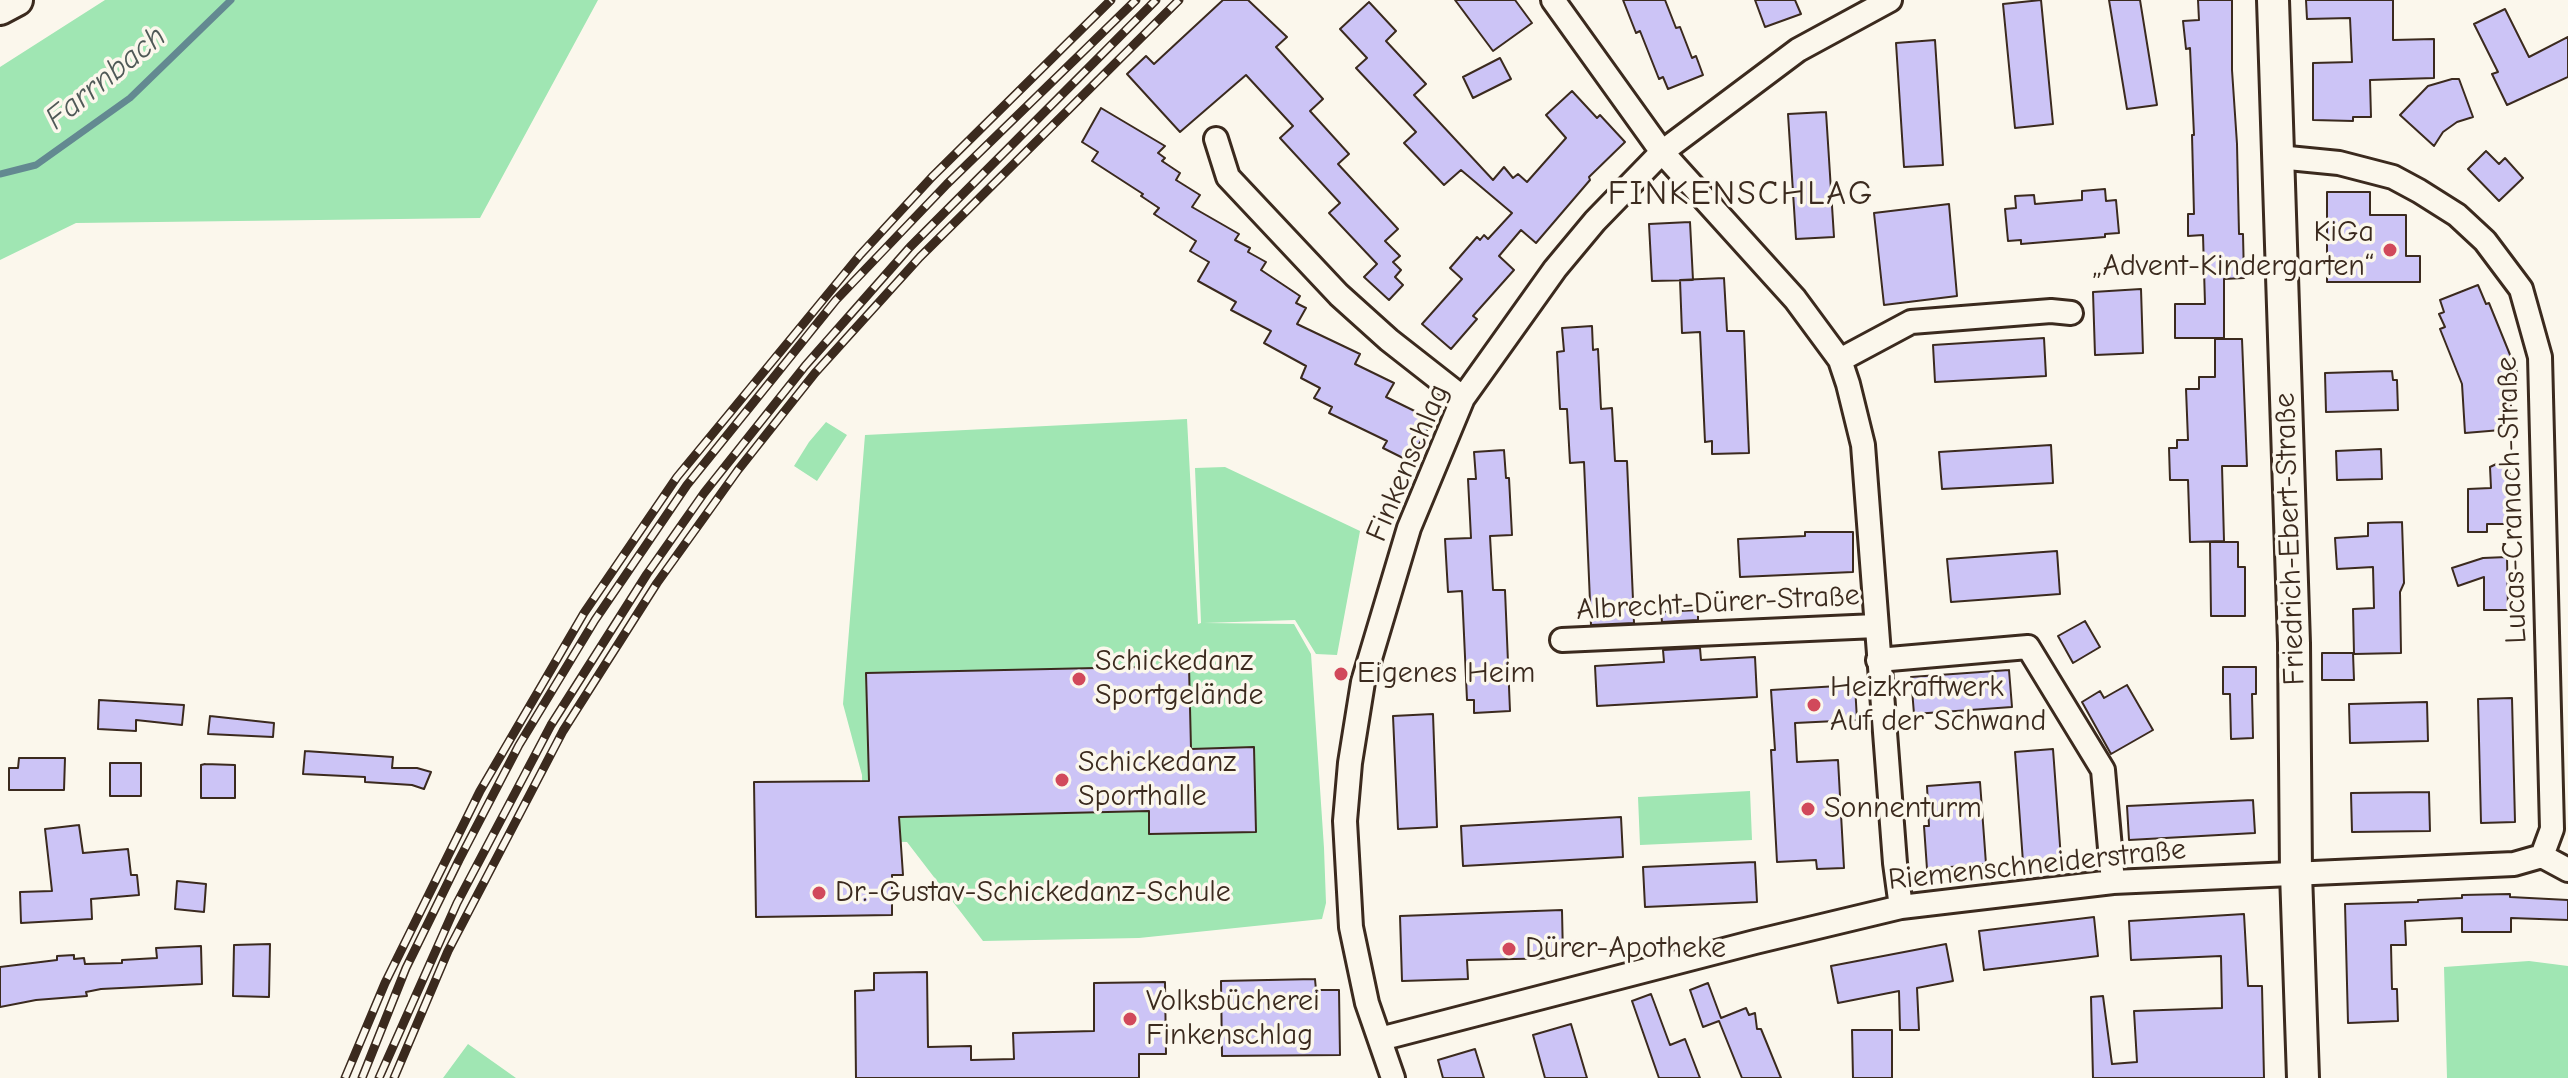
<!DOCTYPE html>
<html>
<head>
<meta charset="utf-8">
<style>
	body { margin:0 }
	canvas { display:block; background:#fbf7ec }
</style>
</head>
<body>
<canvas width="2568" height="1078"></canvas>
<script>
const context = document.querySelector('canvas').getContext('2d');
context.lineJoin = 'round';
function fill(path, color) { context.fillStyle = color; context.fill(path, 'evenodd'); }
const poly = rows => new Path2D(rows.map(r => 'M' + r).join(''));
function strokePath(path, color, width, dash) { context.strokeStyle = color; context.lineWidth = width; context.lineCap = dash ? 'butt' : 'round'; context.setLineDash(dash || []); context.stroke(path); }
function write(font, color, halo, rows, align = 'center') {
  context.font = font + ' "Comic Neue",sans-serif'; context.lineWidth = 7; context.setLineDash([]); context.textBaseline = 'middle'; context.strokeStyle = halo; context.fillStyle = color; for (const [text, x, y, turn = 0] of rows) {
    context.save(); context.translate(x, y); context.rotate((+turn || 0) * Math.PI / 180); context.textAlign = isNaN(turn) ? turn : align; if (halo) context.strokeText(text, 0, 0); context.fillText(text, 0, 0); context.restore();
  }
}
fill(poly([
	[105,0,598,0,480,218,76,223,0,260,0,67],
	[1187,419,1198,624,1201,623,1195,468,1225,467,1360,531,1337,655,1316,654,1295,620,1204,623,1294,624,1311,654,1324,848,1326,903,1322,919,1139,938,983,941,907,842,863,841,862,775,843,704,865,435],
	[826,422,847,435,817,481,794,466,809,442],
	[1750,791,1752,840,1640,845,1638,797],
	[2529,961,2568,966,2568,1078,2447,1078,2444,967],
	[468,1044,516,1078,443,1078]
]), '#a0e6b3');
strokePath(poly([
	[0,174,36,165,130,98,231,0]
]), '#638991', 7);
const building = poly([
	[1223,0,1248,0,1287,37,1276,47,1323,99,1310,111,1349,154,1338,164,1398,229,1385,241,1400,256,1393,262,1401,270,1395,277,1403,285,1389,300,1364,277,1377,264,1329,213,1340,203,1280,138,1293,126,1246,75,1180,132,1127,74,1146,56,1154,64,1223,0],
	[1455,0,1515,0,1532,23,1493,51,1455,0],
	[1623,0,1665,0,1676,28,1680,27,1692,58,1696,56,1703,75,1668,89,1663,77,1659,79,1640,31,1636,33,1623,0],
	[1755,0,1795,0,1801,14,1765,27,1755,0],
	[2041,0,2053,124,2015,128,2003,4,2041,0],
	[2109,0,2140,0,2157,105,2127,109,2109,0],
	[2198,0,2232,0,2232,70,2237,144,2239,234,2243,234,2244,278,2224,279,2224,338,2175,338,2175,304,2205,304,2203,235,2188,236,2188,214,2194,214,2192,135,2194,135,2190,48,2186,49,2183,21,2199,20,2198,0],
	[2306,0,2393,0,2393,40,2434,39,2434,78,2370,80,2371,117,2353,117,2353,121,2313,120,2313,63,2352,62,2350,18,2307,19,2306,0],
	[1369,2,1396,31,1386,41,1426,84,1414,95,1493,180,1504,167,1513,178,1518,174,1527,182,1566,138,1546,115,1572,91,1597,118,1600,115,1625,142,1589,177,1590,180,1536,243,1521,230,1499,256,1514,270,1473,316,1477,319,1451,349,1422,324,1462,279,1450,268,1477,237,1480,240,1484,235,1488,239,1512,213,1461,170,1444,185,1404,143,1416,132,1356,68,1367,58,1340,29,1369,2],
	[2505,9,2529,57,2568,37,2568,77,2507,105,2492,74,2498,72,2474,24,2505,9],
	[1935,40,1943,165,1904,167,1896,43,1935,40],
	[1500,58,1511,79,1473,98,1463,77,1500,58],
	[2452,79,2459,79,2473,117,2457,122,2443,132,2434,146,2400,115,2428,86,2452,79],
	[1101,108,1165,146,1158,153,1165,158,1162,161,1180,173,1176,180,1200,195,1192,207,1239,234,1235,240,1250,248,1248,252,1266,262,1261,270,1300,296,1296,303,1306,308,1297,324,1360,354,1355,364,1394,383,1386,397,1433,420,1409,461,1383,448,1387,441,1329,413,1332,407,1314,398,1320,388,1301,378,1306,366,1264,343,1271,331,1231,310,1236,302,1198,281,1209,262,1190,251,1196,241,1154,214,1159,208,1141,196,1143,194,1092,161,1098,152,1082,142,1101,108],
	[1826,112,1834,237,1796,239,1788,114,1826,112],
	[2486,151,2499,164,2505,158,2523,178,2499,201,2468,169,2486,151],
	[2105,189,2106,201,2116,200,2119,233,2105,234,2105,237,2021,244,2021,240,2008,241,2005,209,2016,208,2015,196,2034,195,2035,204,2082,200,2082,191,2105,189],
	[2327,192,2370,192,2370,215,2406,215,2406,256,2420,256,2420,282,2327,282,2327,192],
	[1949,204,1957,296,1884,305,1874,213,1949,204],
	[1690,222,1693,280,1652,281,1649,224,1690,222],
	[1724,278,1727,331,1744,331,1749,453,1712,454,1712,441,1705,442,1700,332,1682,333,1680,280,1724,278],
	[2478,285,2486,304,2489,303,2517,372,2508,372,2513,429,2465,433,2462,384,2440,329,2445,327,2439,314,2444,312,2440,300,2478,285],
	[2141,289,2143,353,2095,355,2093,292,2141,289],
	[1592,326,1593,350,1598,349,1601,409,1612,408,1615,461,1627,461,1634,623,1591,625,1584,462,1570,463,1567,409,1560,409,1557,352,1564,351,1562,328,1592,326],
	[2044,338,2046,376,1935,382,1933,345,2044,338],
	[2215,339,2242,339,2247,466,2222,466,2224,541,2190,542,2188,480,2170,480,2169,448,2177,448,2177,440,2188,440,2186,389,2199,389,2199,377,2215,377,2215,339],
	[2392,371,2393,380,2397,380,2398,410,2326,412,2325,373,2392,371],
	[2051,445,2053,483,1942,489,1939,452,2051,445],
	[2381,449,2382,479,2337,480,2336,451,2381,449],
	[1504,450,1506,478,1509,478,1512,535,1490,536,1493,590,1505,590,1510,711,1474,713,1474,700,1467,700,1462,591,1448,592,1445,539,1471,538,1468,479,1476,479,1474,452,1504,450],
	[2509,458,2512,524,2487,524,2487,532,2468,532,2468,489,2491,488,2490,467,2509,458],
	[2402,522,2404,583,2400,592,2401,653,2354,654,2353,609,2374,608,2373,567,2337,569,2335,538,2368,536,2368,523,2402,522],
	[1805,532,1853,532,1853,572,1740,577,1738,539,1805,536,1805,532],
	[2210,542,2238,542,2238,567,2245,567,2245,616,2211,616,2210,542],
	[2057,551,2060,594,1951,602,1947,559,2057,551],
	[2507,557,2508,610,2484,610,2484,577,2458,586,2452,568,2483,558,2507,557],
	[1698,610,1698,620,1662,622,1661,612,1698,610],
	[2085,621,2100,647,2073,663,2058,636,2085,621],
	[1700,648,1701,660,1755,657,1757,697,1597,706,1595,666,1664,662,1663,650,1700,648],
	[2322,653,2353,653,2354,680,2322,680,2322,653],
	[1189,666,1191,749,1254,747,1256,832,1149,834,1149,811,899,817,903,875,892,875,892,915,756,917,754,782,869,781,866,673,1189,666],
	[2223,667,2256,667,2256,694,2252,694,2253,738,2231,739,2230,694,2223,694,2223,667],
	[2009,670,2012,707,1914,714,1911,677,2009,670],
	[1855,685,1857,720,1795,723,1797,762,1838,760,1844,868,1817,869,1816,860,1777,862,1771,750,1775,750,1771,690,1855,685],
	[2127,685,2153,730,2111,754,2082,702,2100,691,2104,698,2127,685],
	[2512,698,2515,822,2481,823,2478,699,2512,698],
	[99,700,184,705,182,725,136,720,136,731,98,729,99,700],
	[2427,702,2428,741,2350,743,2349,704,2427,702],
	[1433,714,1437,827,1398,829,1393,716,1433,714],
	[210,716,274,723,273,737,208,734,210,716],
	[2053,749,2061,859,2023,862,2015,752,2053,749],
	[305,751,393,757,392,768,417,768,431,772,424,789,412,785,365,782,365,777,303,774,305,751],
	[19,758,65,758,64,790,9,790,9,768,18,768,19,758],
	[110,763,141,763,141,796,110,796,110,763],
	[205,764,235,765,235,798,201,798,201,765,205,764],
	[1980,782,1986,864,1927,869,1924,826,1929,826,1927,786,1980,782],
	[2429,792,2430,831,2352,832,2351,793,2429,792],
	[2253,800,2255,833,2129,840,2127,806,2253,800],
	[1621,817,1623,857,1463,866,1461,826,1621,817],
	[79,825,83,853,128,849,131,875,137,875,139,895,91,899,92,919,21,923,20,892,52,891,45,829,79,825],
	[1755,862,1757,902,1645,907,1643,867,1755,862],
	[177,881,206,884,204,912,175,909,177,881],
	[2510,894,2510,897,2568,900,2568,920,2511,918,2511,932,2462,932,2462,918,2405,921,2406,945,2391,945,2392,989,2397,989,2398,1021,2348,1023,2345,904,2418,902,2418,900,2462,898,2462,895,2510,894],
	[1562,910,1563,958,1467,960,1468,979,1402,981,1400,916,1562,910],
	[2244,914,2248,986,2262,986,2264,1078,2093,1078,2091,997,2103,996,2112,1064,2137,1062,2134,1011,2222,1008,2221,956,2131,960,2129,921,2244,914],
	[2094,917,2098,956,1984,970,1979,931,2094,917],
	[270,944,269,997,233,996,234,945,270,944],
	[1946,944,1953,981,1917,988,1919,1030,1900,1030,1899,991,1838,1003,1831,966,1946,944],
	[201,946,202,984,101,989,86,992,87,996,36,1000,0,1007,0,967,57,960,57,956,74,955,74,959,84,958,85,964,122,963,122,960,157,958,156,948,201,946],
	[927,972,928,1047,971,1046,971,1060,1014,1059,1013,1033,1094,1031,1094,983,1165,982,1166,1054,1139,1054,1139,1078,856,1078,855,991,874,990,874,973,927,972],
	[1315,979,1316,990,1339,990,1340,1055,1222,1056,1221,981,1315,979],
	[1708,983,1721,1018,1746,1008,1749,1015,1755,1013,1757,1029,1761,1029,1781,1078,1742,1078,1719,1021,1703,1027,1690,990,1708,983],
	[1651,994,1670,1045,1685,1039,1700,1078,1659,1078,1632,1001,1651,994],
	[1571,1024,1587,1078,1545,1078,1533,1035,1571,1024],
	[1852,1030,1892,1030,1892,1078,1853,1078,1852,1030],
	[1475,1049,1484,1078,1443,1078,1438,1060,1475,1049]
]);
fill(building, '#ccc4f6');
strokePath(building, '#3b2a1e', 2);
const street = poly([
	[1553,0,1662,152,1795,299,1840,360,1848,384,1863,445,1895,863,1901,907],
	[1216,139,1228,177,1339,295,1389,340,1463,398],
	[2278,157,2339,163,2393,177,2419,191,2457,215,2485,241,2521,289,2540,357,2552,829,2542,856],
	[1840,360,1911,322,2051,311,2071,313],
	[1562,640,1876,626],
	[1878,660,2028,647,2103,770,2113,882],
	[1380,1039,1755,942,1901,907,2113,882,2514,864,2542,856,2568,870],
	[1393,1078,1367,1003,1351,927,1345,821,1350,763,1363,682,1409,528,1463,398,1555,269,1595,221,1662,152,1798,50,1890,0]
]);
const secondary = poly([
	[2273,0,2294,643,2296,873,2303,1078],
	[0,9,17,0]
]);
strokePath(street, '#3b2a1e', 28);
strokePath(secondary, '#3b2a1e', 36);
strokePath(street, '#fbf7ec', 22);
strokePath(secondary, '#fbf7ec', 30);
const rail = poly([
	[345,1078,385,983,480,791,584,613,677,477,860,255,932,177,1111,0],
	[362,1078,406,968,459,860,519,745,595,620,687,485,836,300,947,184,1136,0],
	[379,1078,457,903,551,725,647,574,704,493,805,366,910,247,1156,0],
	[394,1078,448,951,563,731,657,583,738,470,815,373,920,257,1179,0]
]);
strokePath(rail, '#3b2a1e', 9);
strokePath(rail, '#fbf7ec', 6, [18]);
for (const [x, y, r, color] of [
	[2390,250,8,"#d1495b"],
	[1341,674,8,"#d1495b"],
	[1079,679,8,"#d1495b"],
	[1814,705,8,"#d1495b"],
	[1062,780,8,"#d1495b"],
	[1808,809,8,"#d1495b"],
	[819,893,8,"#d1495b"],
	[1509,949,8,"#d1495b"],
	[1130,1019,8,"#d1495b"]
]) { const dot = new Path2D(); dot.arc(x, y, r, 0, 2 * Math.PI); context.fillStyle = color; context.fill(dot); strokePath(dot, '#fbf7ec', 3); }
write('30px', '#3b2a1e', '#fbf7ec', [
	["KiGa",2374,233,"right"],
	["„Advent-Kindergarten“",2374,267,"right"],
	["Schickedanz",1095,662],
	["Sportgelände",1095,696],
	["Eigenes Heim",1357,674],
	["Heizkraftwerk",1830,688],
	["Auf der Schwand",1830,722],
	["Schickedanz",1078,763],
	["Sporthalle",1078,797],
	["Sonnenturm",1824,809],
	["Dr.-Gustav-Schickedanz-Schule",835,893],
	["Dürer-Apotheke",1525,949],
	["Volksbücherei",1146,1002],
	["Finkenschlag",1146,1036]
], 'left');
write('30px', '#3b2a1e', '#fbf7ec', [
	["Finkenschlag",1408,463,-67],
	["Lucas-Cranach-Straße",2512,500,-92],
	["Friedrich-Ebert-Straße",2290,539,-92],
	["Albrecht-Dürer-Straße",1718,603,-3],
	["Riemenschneiderstraße",2037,865,-6]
]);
write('italic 32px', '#4f5957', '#fbf7ec', [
	["Farrnbach",106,78,-39]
]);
context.letterSpacing = '2px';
write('34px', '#3b2a1e', '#fbf7ec', [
	["FINKENSCHLAG",1741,194]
]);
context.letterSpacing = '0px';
</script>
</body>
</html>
